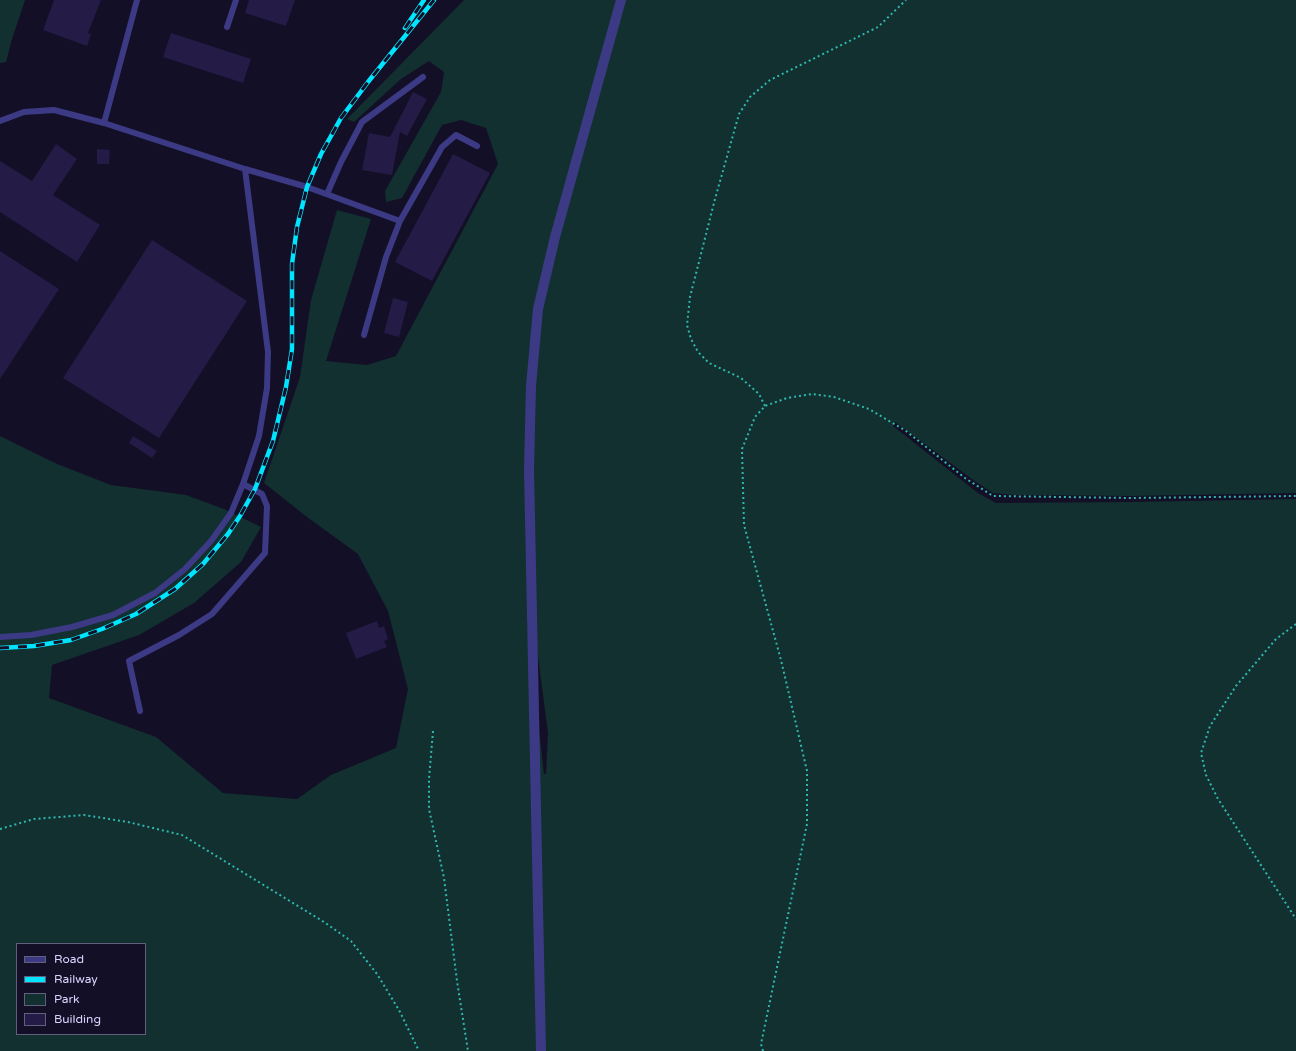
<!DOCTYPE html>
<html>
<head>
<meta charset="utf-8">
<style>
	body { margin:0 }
	#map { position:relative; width:1296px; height:1051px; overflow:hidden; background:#130f26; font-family:"Varela Round",sans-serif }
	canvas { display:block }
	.legend { position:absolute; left:16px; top:943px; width:130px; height:92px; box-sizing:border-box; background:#130f26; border:1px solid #625e7d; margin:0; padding:5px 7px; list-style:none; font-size:12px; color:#d9d4ff }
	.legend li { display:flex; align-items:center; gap:8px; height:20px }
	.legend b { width:20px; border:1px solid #625e7d }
</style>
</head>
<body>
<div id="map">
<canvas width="1296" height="1051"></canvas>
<ul class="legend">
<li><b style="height:5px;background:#3d3a85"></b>Road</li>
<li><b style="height:5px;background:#00e5ff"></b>Railway</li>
<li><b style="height:11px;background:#12302f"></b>Park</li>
<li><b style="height:11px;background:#241b47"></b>Building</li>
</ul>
</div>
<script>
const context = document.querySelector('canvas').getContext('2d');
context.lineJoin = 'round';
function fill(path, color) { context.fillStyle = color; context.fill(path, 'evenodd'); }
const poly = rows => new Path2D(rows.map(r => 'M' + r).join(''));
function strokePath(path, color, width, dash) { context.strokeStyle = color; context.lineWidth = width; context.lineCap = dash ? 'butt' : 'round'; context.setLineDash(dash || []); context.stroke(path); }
fill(poly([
	[0,0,25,0,12,39,6,62,0,63],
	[464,0,1296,0,1296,493,1131,496,1014,495,993,493,976,482,895,422,893,426,978,493,996,503,1130,502,1296,499,1296,1051,0,1051,0,436,57,464,111,485,186,495,224,509,261,527,241,562,194,603,139,635,52,665,49,698,156,737,223,793,297,799,331,775,396,748,408,689,388,611,358,554,307,517,264,483,300,377,311,300,337,210,371,219,326,361,367,365,396,356,498,164,486,128,461,120,442,125,402,198,386,202,385,191,441,92,444,72,429,61,401,79,354,122,347,119],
	[533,619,548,733,546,774,544,774,527,622],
	[17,944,145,944,145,1034,17,1034]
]), '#12302f');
fill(poly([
	[54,0,101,0,88,33,91,34,87,46,43,30],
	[249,0,295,0,286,26,245,13],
	[171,33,251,59,243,83,163,57],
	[413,92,427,99,407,136,400,132,392,175,362,170,369,133,390,137],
	[56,144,77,159,53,195,100,225,77,262,0,212,0,161,32,181],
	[97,149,110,150,109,164,97,164],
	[453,154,490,173,432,281,395,262],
	[152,240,247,301,159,438,63,378],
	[0,251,59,289,0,379],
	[393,298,408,302,399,337,384,333],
	[133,436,157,451,152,458,129,443],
	[377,621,379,628,384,626,388,639,384,641,387,647,356,659,346,633]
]), '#241b47');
strokePath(poly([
	[765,406,759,394,741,378,709,363,698,352,691,339,687,325,690,297,715,199,739,114,750,97,770,80,878,27,906,0],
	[1296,624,1276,639,1236,686,1210,726,1201,753,1206,775,1218,799,1296,919],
	[433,731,429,779,429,809,444,878,457,981,468,1051],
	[0,829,34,819,84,815,128,822,182,835,324,922,351,941,377,974,399,1010,419,1051],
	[763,1051,761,1044,807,824,807,771,781,660,744,525,742,449,755,417,765,406,787,398,812,394,834,397,869,409,906,431,965,478,993,496,1130,498,1296,496]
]), '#2fb8b0', 2, [2, 3]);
strokePath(poly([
	[227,27,236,0],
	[0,121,24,112,54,110,104,123,245,169,307,187,400,221,442,147,456,135,477,146],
	[104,123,137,0],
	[327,194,341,162,362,122,423,77],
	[364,335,386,257,400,221],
	[0,637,31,635,72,627,113,615,155,593,185,569,211,541,231,513,243,484,259,436,267,388,268,352,245,169],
	[140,711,129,661,179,635,212,614,265,553,267,506,262,494,243,484]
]), '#3d3a85', 6);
strokePath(poly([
	[541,1051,529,470,531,386,538,309,555,237,621,0]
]), '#3d3a85', 10);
const rail = poly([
	[405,28,424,0],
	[0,648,34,646,71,640,102,629,136,614,175,589,203,564,228,534,240,516,255,489,273,441,286,387,292,349,292,264,297,227,307,187,321,154,341,118,368,82,434,0]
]);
strokePath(rail, '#00e5ff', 4.5);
strokePath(rail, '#130f26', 3, [9]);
</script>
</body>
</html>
